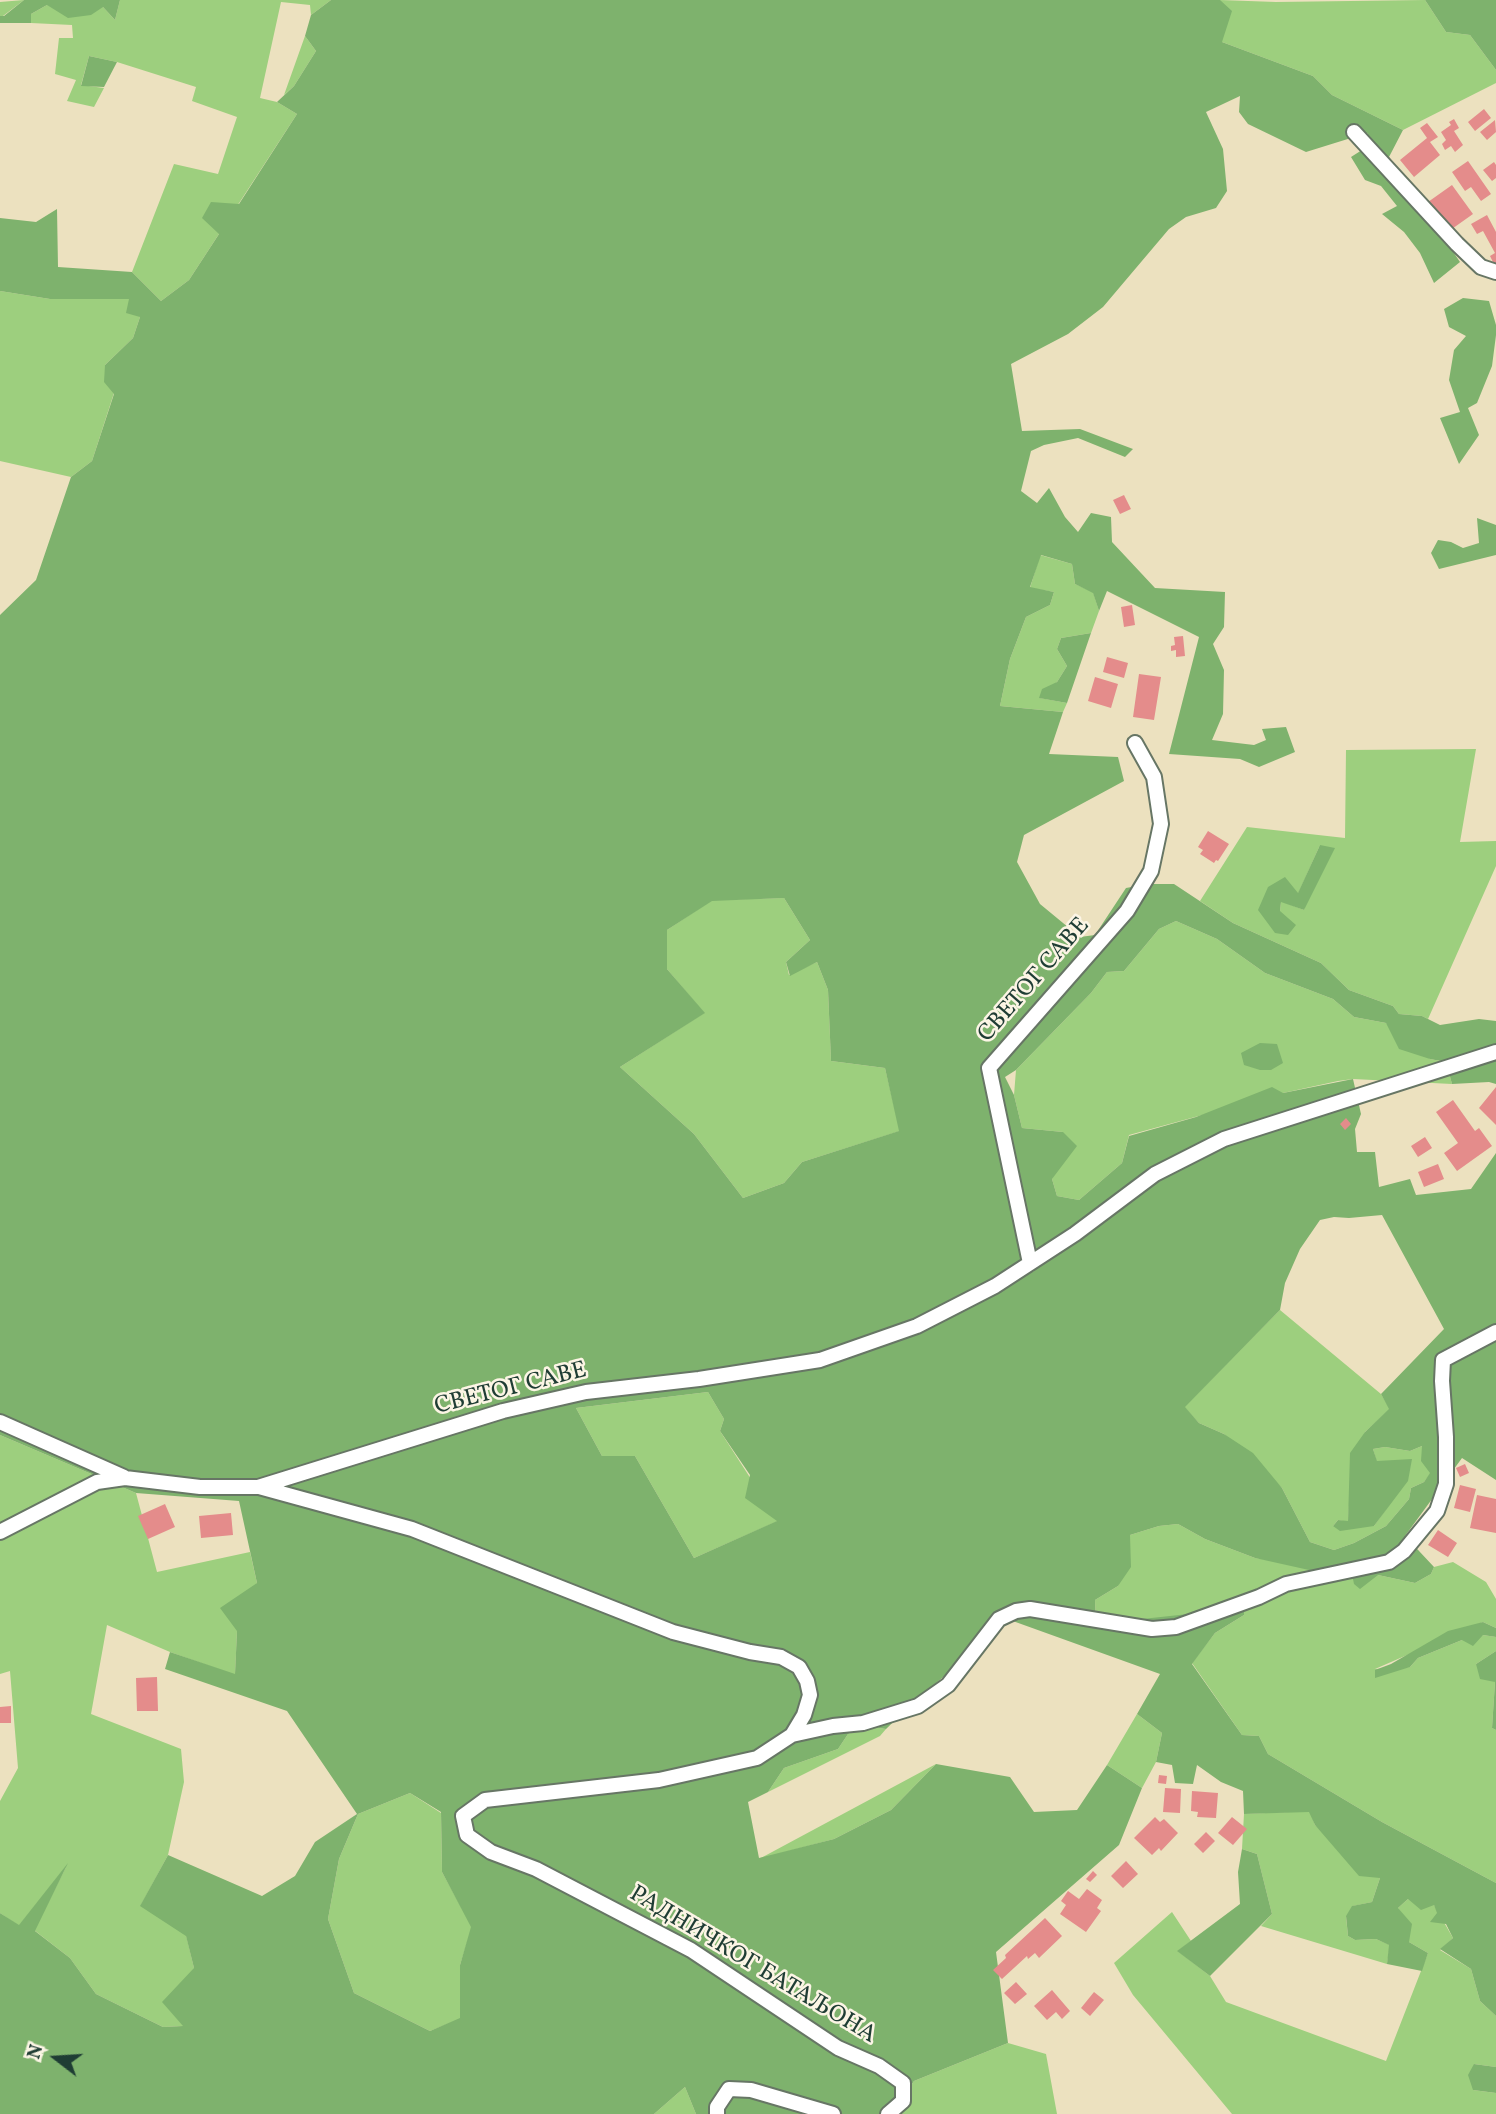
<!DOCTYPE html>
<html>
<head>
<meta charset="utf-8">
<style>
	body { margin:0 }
	#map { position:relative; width:1496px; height:2114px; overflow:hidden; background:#ece1bf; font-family:Vollkorn,serif }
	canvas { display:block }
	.north { position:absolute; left:21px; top:2023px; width:70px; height:70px; -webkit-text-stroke:5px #fcf5e5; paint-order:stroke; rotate:287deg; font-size:19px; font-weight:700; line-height:28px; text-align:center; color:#1f3d34 }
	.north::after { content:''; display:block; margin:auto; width:24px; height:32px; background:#1f3d34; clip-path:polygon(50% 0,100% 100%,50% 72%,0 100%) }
</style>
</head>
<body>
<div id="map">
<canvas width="1496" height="2114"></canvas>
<div class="north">N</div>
</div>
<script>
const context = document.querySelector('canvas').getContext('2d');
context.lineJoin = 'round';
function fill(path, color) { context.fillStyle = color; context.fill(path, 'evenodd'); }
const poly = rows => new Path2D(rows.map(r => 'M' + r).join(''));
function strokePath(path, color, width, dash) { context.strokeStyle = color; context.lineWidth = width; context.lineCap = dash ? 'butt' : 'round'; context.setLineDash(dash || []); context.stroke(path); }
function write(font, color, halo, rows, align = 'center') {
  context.font = font + ' Vollkorn,serif'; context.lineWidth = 5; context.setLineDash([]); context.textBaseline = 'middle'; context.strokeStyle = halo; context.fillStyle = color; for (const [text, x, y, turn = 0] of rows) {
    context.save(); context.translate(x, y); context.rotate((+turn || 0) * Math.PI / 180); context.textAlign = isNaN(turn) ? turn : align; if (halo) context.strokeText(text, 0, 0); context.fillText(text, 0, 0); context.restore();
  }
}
fill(poly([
	[24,0,3,16,0,16,0,2],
	[120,0,331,0,311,15,310,5,281,2,260,98,277,102,297,114,189,280,161,301,132,272,174,164,218,174,237,117,192,101,196,87,117,62,89,56,81,85,104,88,94,107,67,101,76,80,55,74,59,38,73,38,72,25,31,23,31,14,47,5,103,7,115,20],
	[1220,0,1276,2,1425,0,1446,32,1470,35,1496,70,1496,83,1403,130,1332,95,1313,76,1222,42],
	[305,36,316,51,294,86,284,95],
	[0,291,50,299,130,299,140,317,133,338,105,365,114,393,92,461,71,477,0,461],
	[1040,555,1072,564,1075,584,1093,592,1099,611,1091,633,1061,638,1057,649,1067,666,1057,682,1040,698,1067,703,1063,712,1000,706,1010,659,1026,617,1050,605,1054,592,1030,588],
	[1476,749,1460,842,1496,841,1496,866,1428,1019,1422,1016,1399,1014,1393,1006,1349,990,1321,963,1233,923,1200,901,1247,827,1345,838,1346,750],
	[1320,845,1304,910,1281,901,1280,911,1268,887,1298,894],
	[784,898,810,940,786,962,789,975,817,962,828,990,831,1061,885,1068,900,1131,802,1162,784,1183,743,1198,694,1134,620,1067,704,1013,667,969,667,930,712,900],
	[1176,921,1217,939,1265,973,1333,999,1354,1017,1386,1023,1430,1059,1446,1062,1452,1084,1353,1079,1338,1081,1283,1093,1129,1135,1122,1163,1079,1200,1057,1196,1052,1179,1063,1132,1022,1128,1014,1095,1016,1070,1091,993,1107,972,1124,971,1159,929],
	[1280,1310,1381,1394,1390,1409,1365,1432,1349,1505,1348,1522,1338,1520,1333,1526,1374,1526,1389,1505,1373,1449,1385,1447,1410,1451,1422,1446,1431,1473,1424,1482,1411,1488,1409,1499,1386,1526,1354,1543,1334,1550,1310,1542,1282,1488,1224,1434,1199,1423,1184,1407],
	[708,1392,724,1419,720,1431,778,1521,694,1558,635,1456,602,1456,576,1408],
	[0,1435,136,1493,157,1572,250,1552,257,1583,237,1631,235,1675,170,1652,107,1625,91,1714,181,1749,184,1782,168,1855,141,1905,186,1935,194,1968,184,2026,163,2027,96,1994,70,1958,34,1930,66,1867,19,1926,0,1913,0,1801,18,1768,10,1671,0,1674],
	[1178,1524,1205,1539,1255,1558,1378,1575,1415,1583,1431,1574,1434,1567,1453,1562,1486,1582,1496,1599,1496,1628,1483,1622,1375,1669,1410,1667,1418,1658,1462,1640,1483,1635,1496,1637,1496,1651,1476,1664,1495,1682,1492,1728,1496,1730,1496,1883,1382,1822,1268,1754,1259,1736,1242,1735,1192,1663,1215,1633,1244,1615,1096,1624,1095,1600,1118,1586,1130,1535,1159,1526],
	[1137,1714,1162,1733,1156,1762,1142,1788,1107,1765],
	[867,1726,886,1729,880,1736,768,1792,784,1768,838,1749,848,1734],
	[936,1764,891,1810,834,1839,759,1859],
	[410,1793,441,1813,442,1872,472,1927,460,1965,460,2019,430,2031,354,1993,328,1919,339,1859,358,1814],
	[1310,1811,1315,1825,1380,1878,1372,1902,1353,1906,1346,1917,1348,1936,1355,1940,1376,1939,1390,1945,1387,1964,1261,1926,1272,1914,1257,1854,1242,1849,1244,1814],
	[1408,1899,1434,1905,1453,1938,1440,1950,1471,1969,1480,2001,1496,2016,1496,2067,1474,2064,1473,2090,1496,2093,1496,2114,1232,2114,1133,1995,1114,1963,1172,1912,1191,1941,1178,1951,1210,1976,1226,2002,1386,2061,1428,1953,1409,1942,1398,1908],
	[1008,2043,1046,2054,1057,2114,893,2114,914,2081],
	[685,2087,696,2114,654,2114]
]), '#9dcf7e');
fill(poly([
	[24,0,120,0,115,20,103,7,91,15,68,18,47,5,31,14,31,23,0,23,0,16,4,16],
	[331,0,1220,0,1232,11,1222,42,1313,76,1332,95,1403,130,1389,157,1460,262,1434,283,1420,253,1404,232,1382,214,1397,206,1381,186,1365,180,1351,157,1373,143,1367,133,1306,152,1248,124,1239,112,1240,96,1206,112,1223,149,1227,191,1216,208,1186,217,1169,229,1103,307,1068,334,1011,364,1022,431,1080,429,1133,449,1125,457,1078,438,1044,445,1031,451,1021,491,1037,503,1049,488,1065,517,1078,532,1091,513,1111,517,1112,542,1155,588,1225,592,1224,627,1213,644,1224,670,1223,714,1212,740,1254,745,1266,740,1262,729,1286,727,1295,752,1259,767,1240,759,1169,754,1199,637,1107,591,1099,611,1093,593,1075,584,1072,564,1041,555,1030,587,1054,592,1050,605,1026,617,1010,659,1000,706,1063,712,1049,754,1118,757,1124,781,1024,835,1017,862,1040,904,1080,937,1095,935,1126,888,1148,884,1174,884,1233,923,1321,963,1349,990,1393,1006,1399,1014,1422,1016,1440,1025,1479,1019,1496,1021,1496,1084,1489,1082,1452,1084,1446,1062,1430,1059,1399,1049,1386,1023,1354,1017,1333,999,1265,973,1217,939,1176,921,1159,929,1124,971,1107,972,1091,993,1016,1070,1005,1077,1014,1095,1022,1128,1063,1132,1077,1146,1052,1179,1057,1196,1079,1200,1122,1163,1129,1136,1196,1117,1272,1087,1283,1093,1353,1079,1361,1114,1355,1129,1357,1152,1375,1152,1379,1187,1410,1179,1416,1195,1471,1189,1496,1153,1496,1480,1462,1458,1405,1536,1434,1567,1431,1574,1415,1583,1378,1575,1360,1589,1354,1584,1352,1574,1318,1572,1255,1558,1205,1539,1178,1524,1159,1526,1130,1535,1131,1567,1118,1586,1095,1600,1096,1624,1244,1608,1244,1615,1215,1633,1192,1664,1242,1735,1259,1736,1268,1754,1382,1822,1496,1883,1496,2016,1480,2001,1471,1969,1440,1949,1453,1938,1446,1924,1430,1922,1437,1913,1434,1905,1421,1910,1408,1899,1398,1908,1412,1924,1409,1942,1428,1953,1422,1971,1387,1964,1389,1945,1376,1939,1355,1940,1348,1936,1346,1916,1352,1906,1372,1902,1380,1878,1359,1876,1315,1825,1309,1812,1244,1814,1243,1791,1221,1782,1197,1765,1193,1784,1175,1783,1172,1765,1156,1762,1162,1733,1137,1714,1160,1674,1010,1620,915,1701,886,1729,867,1726,848,1734,838,1749,784,1768,768,1792,748,1802,759,1858,834,1839,891,1810,936,1764,1010,1777,1034,1812,1077,1810,1107,1765,1142,1788,1119,1845,996,1952,1008,2043,914,2081,893,2114,696,2114,685,2087,654,2114,0,2114,0,1913,19,1925,68,1863,35,1931,70,1958,96,1994,163,2027,183,2026,162,2002,194,1968,186,1936,140,1906,168,1855,262,1896,295,1876,315,1842,357,1814,287,1711,165,1669,170,1652,235,1674,237,1631,220,1608,257,1583,239,1501,136,1493,0,1435,0,615,36,580,71,477,92,461,114,394,104,382,105,365,133,338,140,317,126,313,129,299,50,299,0,291,0,218,36,222,57,209,58,267,132,272,161,301,189,280,219,234,202,218,211,202,239,204,297,114,277,102,294,86,316,51,305,36,311,15],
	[784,898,810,940,786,962,790,976,817,962,828,990,831,1061,885,1068,899,1131,802,1162,784,1183,743,1198,694,1134,620,1067,705,1013,667,969,667,930,712,901],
	[1382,1215,1444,1329,1381,1394,1389,1409,1365,1432,1350,1453,1348,1521,1338,1520,1333,1526,1340,1531,1374,1526,1408,1481,1412,1459,1377,1461,1373,1449,1385,1447,1410,1451,1422,1446,1421,1461,1430,1473,1424,1482,1411,1488,1409,1499,1386,1526,1354,1543,1334,1550,1310,1542,1282,1488,1253,1453,1224,1434,1199,1423,1185,1407,1280,1310,1285,1283,1300,1249,1320,1220,1334,1217,1349,1218],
	[708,1392,724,1419,720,1431,750,1475,745,1498,777,1521,694,1558,635,1456,602,1456,576,1408],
	[410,1793,441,1812,442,1872,471,1927,460,1965,460,2018,430,2031,354,1993,328,1919,339,1859,358,1814],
	[1425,0,1496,0,1496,70,1470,35,1446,32],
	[89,56,117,62,104,87,81,86],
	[1463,298,1489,301,1496,325,1496,335,1492,366,1477,403,1468,408,1479,435,1459,464,1440,418,1460,412,1449,380,1454,350,1466,336,1449,327,1444,309],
	[1477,518,1496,525,1496,555,1439,569,1431,553,1438,540,1451,542,1463,548,1479,543],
	[1091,633,1067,703,1039,698,1042,689,1057,682,1067,666,1057,649,1061,638],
	[1320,845,1335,848,1304,910,1281,902,1280,911,1296,925,1288,935,1275,933,1258,910,1268,887,1285,877,1298,893],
	[1260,1043,1277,1044,1283,1063,1271,1070,1260,1070,1244,1065,1241,1053],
	[1483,1622,1496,1628,1496,1637,1483,1635,1473,1646,1462,1640,1418,1658,1410,1667,1375,1678,1375,1670,1391,1664,1448,1631],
	[1496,1651,1496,1730,1492,1728,1495,1682,1480,1679,1476,1664],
	[1242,1849,1257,1854,1272,1914,1210,1976,1177,1951,1240,1904,1238,1872],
	[1474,2064,1496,2067,1496,2093,1473,2090,1468,2075]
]), '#7eb26d');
fill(poly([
	[1484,109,1491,118,1475,131,1468,122],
	[1454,119,1459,128,1454,131,1463,145,1455,152,1451,146,1445,150,1442,144,1446,140,1441,132,1451,125,1449,122],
	[1495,120,1496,132,1487,140,1480,132],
	[1427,123,1438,137,1430,142,1440,155,1414,177,1400,160,1427,138,1420,128],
	[1468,161,1491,194,1481,201,1471,187,1465,191,1452,172],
	[1494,162,1496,165,1496,178,1492,181,1483,170],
	[1452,185,1473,214,1449,231,1428,202],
	[1487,215,1496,232,1496,268,1490,256,1495,253,1483,231,1477,234,1471,224],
	[1124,495,1131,509,1120,514,1113,500],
	[1132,605,1135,625,1124,627,1121,607],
	[1183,636,1185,656,1176,657,1176,650,1171,651,1171,646,1175,645,1174,637],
	[1107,657,1128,663,1124,678,1103,672],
	[1139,674,1161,677,1154,720,1133,717],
	[1095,677,1118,684,1111,708,1088,701],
	[1208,831,1229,844,1218,861,1216,860,1214,863,1200,854,1203,850,1198,847],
	[1496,1087,1496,1125,1479,1108],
	[1453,1100,1475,1131,1479,1128,1492,1146,1457,1171,1444,1153,1458,1143,1436,1112],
	[1346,1118,1351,1124,1345,1130,1340,1124],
	[1425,1137,1432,1148,1418,1157,1411,1146],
	[1438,1164,1444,1179,1424,1187,1418,1172],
	[1465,1464,1469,1473,1460,1477,1456,1468],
	[1460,1485,1476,1489,1470,1512,1454,1508],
	[1477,1495,1496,1499,1496,1533,1470,1528],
	[165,1504,175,1527,148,1539,138,1516],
	[231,1513,233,1535,201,1538,199,1516],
	[1438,1530,1457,1543,1448,1557,1428,1545],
	[157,1677,158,1711,137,1711,136,1678],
	[11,1706,11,1723,0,1723,0,1707],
	[1159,1775,1167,1776,1166,1784,1158,1783],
	[1165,1788,1181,1789,1180,1813,1163,1812],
	[1192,1791,1218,1793,1216,1818,1197,1817,1198,1812,1191,1811],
	[1155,1817,1160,1822,1164,1819,1178,1833,1161,1851,1159,1848,1152,1855,1134,1838],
	[1232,1817,1247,1829,1233,1845,1218,1833],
	[1206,1832,1215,1841,1203,1853,1194,1844],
	[1126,1861,1138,1874,1123,1888,1111,1876],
	[1093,1871,1097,1875,1090,1882,1086,1879],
	[1087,1889,1102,1900,1097,1908,1101,1911,1086,1932,1060,1914,1066,1905,1061,1901,1068,1891,1079,1899],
	[1045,1918,1062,1936,1039,1958,1035,1953,1028,1959,1027,1956,1002,1979,993,1970,1006,1958,1005,1955],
	[1016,1982,1027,1994,1015,2004,1004,1993],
	[1052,1990,1070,2011,1062,2019,1056,2012,1047,2020,1034,2006],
	[1094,1992,1104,2000,1090,2016,1081,2008]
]), '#e48c8b');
const minor = poly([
	[1354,132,1457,244,1481,267,1496,272],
	[1030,1263,989,1068,1127,911,1151,871,1161,824,1154,777,1135,743],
	[0,1422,124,1477],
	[259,1487,412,1529,673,1632,750,1652,781,1657,799,1667,807,1681,810,1695,804,1715,792,1735],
	[0,1532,97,1482,125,1478,200,1487,258,1487,503,1411,586,1392,699,1379,820,1360,917,1326,995,1286,1075,1234,1155,1174,1224,1139,1496,1052],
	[717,2114,717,2107,729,2089,751,2090,833,2114],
	[888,2114,903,2101,903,2083,879,2066,838,2048,691,1950,536,1869,491,1852,467,1835,463,1816,485,1800,659,1780,757,1758,792,1735,833,1726,863,1723,918,1706,948,1685,999,1619,1016,1611,1030,1609,1152,1629,1176,1627,1259,1597,1286,1584,1389,1562,1404,1551,1437,1511,1446,1484,1446,1437,1442,1381,1443,1360,1496,1332]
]);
strokePath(minor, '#677665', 18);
strokePath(minor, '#fff', 14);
write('24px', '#1f3d34', '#fcf5e5', [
	["СВЕТОГ САВЕ",1035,981,-49],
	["СВЕТОГ САВЕ",511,1390,-14],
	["РАДНИЧКОГ БАТАЉОНА",752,1966,31]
]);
</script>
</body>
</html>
